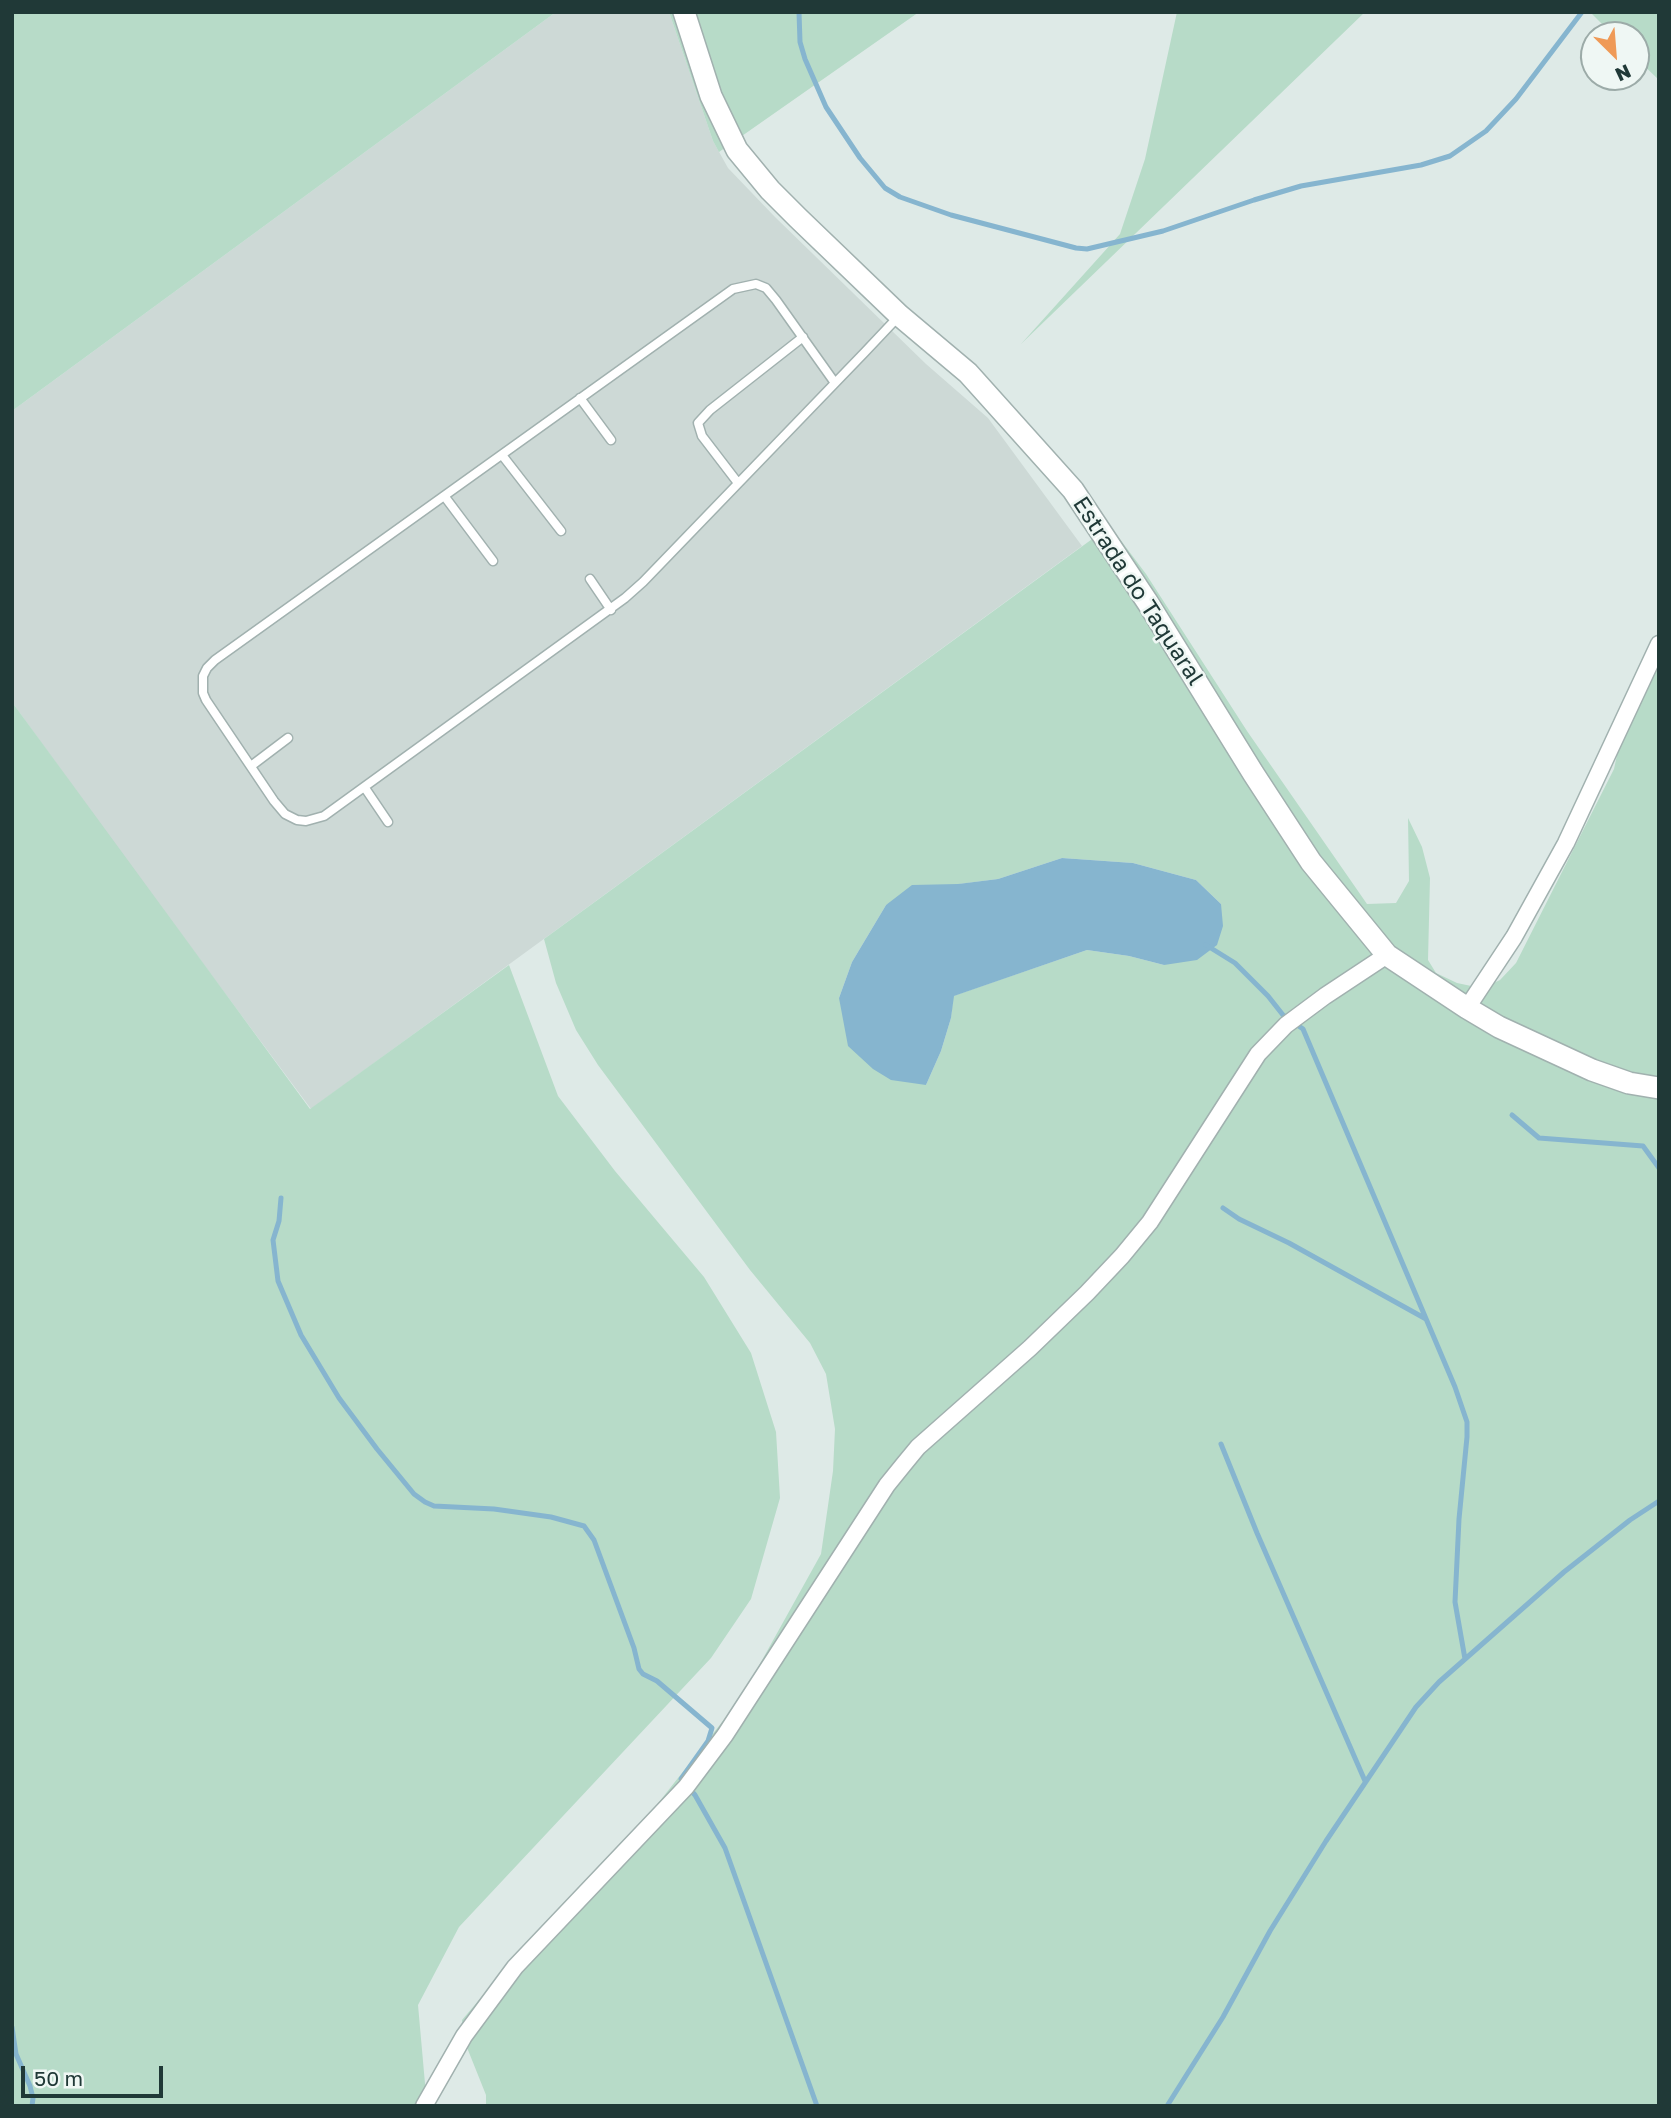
<!DOCTYPE html>
<html>
<head>
<meta charset="utf-8">
<style>
	body { margin:0 }
	#map { position:relative; width:1671px; height:2118px; overflow:hidden; background:#deeae7; font-family:"Golos Text",sans-serif }
	canvas { display:block }
	.frame { position:absolute; inset:0; border:14px solid #203937; pointer-events:none }
	.north { position:absolute; left:1580px; top:21px; width:70px; height:70px; box-sizing:border-box; background:#eff7f4; border:2px solid #9caba8; border-radius:50%; rotate:155deg; font-size:19px; font-weight:700; line-height:28px; text-align:center; color:#203937 }
	.north::after { content:''; display:block; margin:auto; width:24px; height:32px; background:#ef9a57; clip-path:polygon(50% 0,100% 100%,50% 72%,0 100%) }
	.scale { position:absolute; left:21px; top:2066px; width:142px; height:32px; box-sizing:border-box; border:4px solid #203937; border-top:0; padding-left:9px; font-size:21px; line-height:24px; white-space:nowrap; color:#203937; -webkit-text-stroke:5px #eff7f4; paint-order:stroke }
</style>
</head>
<body>
<div id="map">
<canvas width="1671" height="2118"></canvas>
<div class="frame"></div>
<div class="north">N</div>
<div class="scale">50 m</div>
</div>
<script>
const context = document.querySelector('canvas').getContext('2d');
context.lineJoin = 'round';
function fill(path, color) { context.fillStyle = color; context.fill(path, 'evenodd'); }
const poly = rows => new Path2D(rows.map(r => 'M' + r).join(''));
function strokePath(path, color, width, dash) { context.strokeStyle = color; context.lineWidth = width; context.lineCap = dash ? 'butt' : 'round'; context.setLineDash(dash || []); context.stroke(path); }
function write(font, color, halo, rows, align = 'center') {
  context.font = font + ' "Golos Text",sans-serif'; context.lineWidth = 5; context.setLineDash([]); context.textBaseline = 'middle'; context.strokeStyle = halo; context.fillStyle = color; for (const [text, x, y, turn = 0] of rows) {
    context.save(); context.translate(x, y); context.rotate((+turn || 0) * Math.PI / 180); context.textAlign = isNaN(turn) ? turn : align; if (halo) context.strokeText(text, 0, 0); context.fillText(text, 0, 0); context.restore();
  }
}
fill(poly([
	[556,12,669,12,713,141,728,168,775,217,926,364,988,418,1082,546,311,1109,120,852,12,702,12,411]
]), '#cdd9d6');
fill(poly([
	[12,12,556,12,12,411],
	[669,12,919,12,719,152,713,141],
	[1177,12,1365,12,1021,344,1120,234,1145,159],
	[1590,12,1659,12,1659,80,1636,58,1636,35,1613,35],
	[1110,526,1146,574,1247,731,1367,904,1396,903,1409,881,1408,818,1422,847,1430,878,1428,960,1436,973,1457,983,1476,987,1487,986,1500,980,1516,963,1614,769,1632,685,1659,643,1659,2106,486,2106,486,2095,464,2040,462,2020,542,1926,652,1811,741,1698,821,1554,833,1471,835,1429,826,1374,810,1343,750,1270,598,1065,576,1030,556,983,544,939],
	[1062,858,1133,863,1196,880,1221,904,1164,965,1129,956,1087,950,953,996,951,1018,941,1051,926,1085,839,998,852,962,886,905,959,884,998,879],
	[12,702,310,1109,509,965,558,1096,615,1171,704,1277,751,1353,776,1432,780,1498,751,1599,711,1658,459,1927,418,2005,427,2106,12,2106]
]), '#b7dbc8');
fill(poly([
	[1062,858,1133,863,1196,880,1221,904,1223,926,1217,945,1197,960,1164,965,1129,956,1087,950,954,996,951,1018,941,1051,926,1085,891,1080,873,1069,848,1046,839,998,852,962,886,905,912,885,958,884,998,879]
]), '#86b5cf');
strokePath(poly([
	[799,12,800,42,805,59,826,107,860,158,885,188,900,197,951,215,1076,248,1087,249,1163,231,1254,200,1301,186,1421,165,1450,156,1486,131,1516,99,1582,12],
	[1206,945,1235,963,1268,996,1283,1015,1303,1029,1455,1387,1467,1422,1467,1437,1459,1519,1455,1602,1465,1659],
	[1512,1115,1539,1138,1643,1146,1659,1168],
	[281,1198,279,1221,273,1240,278,1281,301,1335,339,1398,377,1449,414,1494,425,1502,434,1506,494,1509,551,1517,584,1526,594,1540,634,1648,639,1669,643,1674,657,1681,712,1728,708,1741,681,1779,695,1795,725,1848,817,2106],
	[1223,1208,1239,1219,1289,1243,1426,1319],
	[1221,1444,1257,1533,1365,1781],
	[12,2027,16,2054,30,2086,33,2098,32,2106],
	[1167,2106,1223,2017,1270,1931,1326,1841,1416,1707,1439,1682,1564,1572,1630,1520,1659,1501]
]), '#86b5cf', 5);
const service = poly([
	[835,383,776,300,766,288,756,284,733,289,215,660,207,668,203,676,203,693,206,700,274,801,285,814,297,820,306,821,324,816,625,598,643,582,864,353,898,317],
	[580,398,611,440],
	[502,455,561,531],
	[738,483,702,436,698,423,710,410,803,337],
	[445,497,493,561],
	[590,579,611,610],
	[251,766,288,738],
	[365,788,388,822]
]);
const minor = poly([
	[1467,1008,1514,937,1566,843,1659,644],
	[424,2106,464,2036,515,1967,686,1787,725,1735,887,1485,904,1464,918,1447,1030,1348,1087,1293,1122,1256,1150,1222,1258,1054,1286,1025,1325,996,1387,955]
]);
const tertiary = poly([
	[684,12,711,96,737,150,770,190,798,218,899,315,968,373,1073,490,1148,603,1253,773,1311,862,1387,955,1467,1008,1499,1027,1592,1070,1629,1083,1659,1088]
]);
strokePath(service, '#a1b1af', 11);
strokePath(minor, '#a1b1af', 19);
strokePath(tertiary, '#a1b1af', 24);
strokePath(service, '#fff', 8);
strokePath(minor, '#fff', 16);
strokePath(tertiary, '#fff', 21);
write('23px', '#203937', '#eff7f4', [
	["Estrada do Taquaral",1138,591,57]
]);
</script>
</body>
</html>
